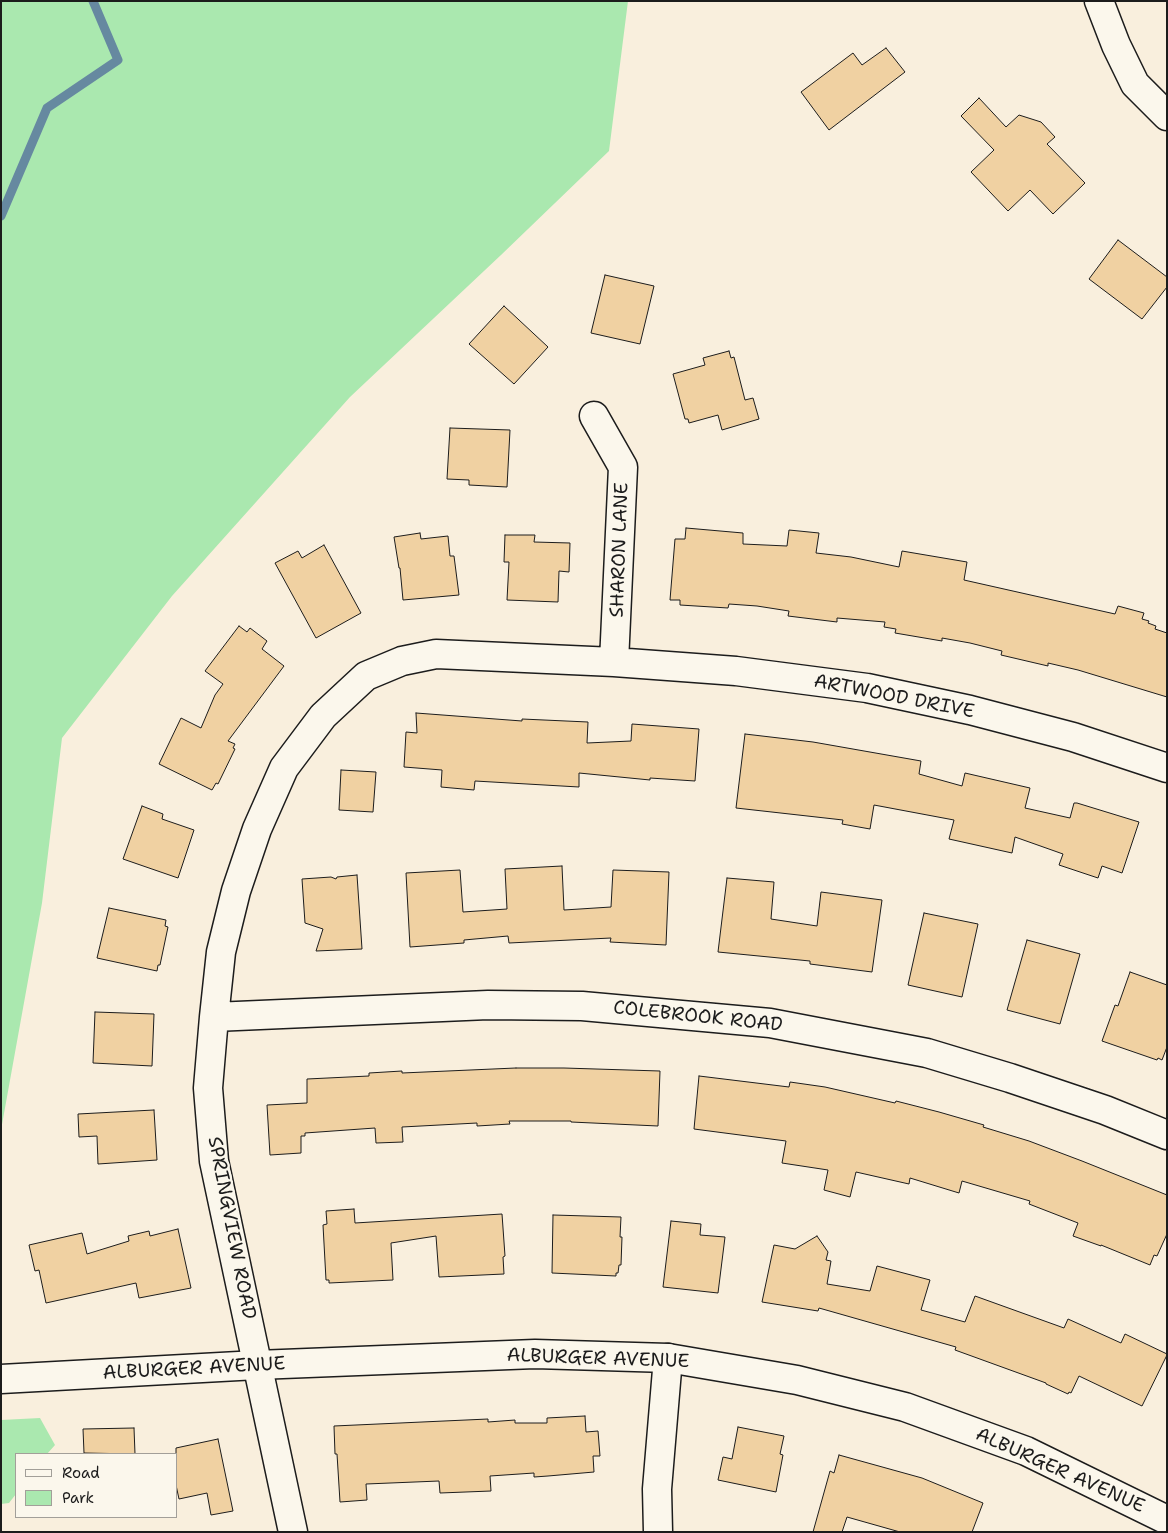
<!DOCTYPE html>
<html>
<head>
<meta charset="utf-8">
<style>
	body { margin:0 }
	#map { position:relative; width:1168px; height:1533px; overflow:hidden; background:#f9efdd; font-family:"Shantell Sans",sans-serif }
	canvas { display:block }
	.frame { position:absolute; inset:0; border:2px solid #1c1c1c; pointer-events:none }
	.legend { position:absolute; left:15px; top:1453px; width:162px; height:65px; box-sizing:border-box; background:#fbf7ec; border:1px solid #a29f99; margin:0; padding:6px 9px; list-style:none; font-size:15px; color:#1c1c1c }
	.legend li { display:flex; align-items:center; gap:10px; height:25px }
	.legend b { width:25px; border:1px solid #a29f99 }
</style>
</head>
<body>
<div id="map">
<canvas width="1168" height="1533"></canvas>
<div class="frame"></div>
<ul class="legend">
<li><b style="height:6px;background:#fbf7ec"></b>Road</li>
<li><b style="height:14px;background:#aae8af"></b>Park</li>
</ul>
</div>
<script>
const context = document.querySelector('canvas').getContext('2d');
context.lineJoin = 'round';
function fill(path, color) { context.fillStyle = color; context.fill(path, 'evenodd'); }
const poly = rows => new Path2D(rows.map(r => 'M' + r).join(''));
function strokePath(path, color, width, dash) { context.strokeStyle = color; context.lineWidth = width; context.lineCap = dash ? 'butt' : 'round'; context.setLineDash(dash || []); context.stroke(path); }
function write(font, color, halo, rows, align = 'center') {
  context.font = font + ' "Shantell Sans",sans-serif'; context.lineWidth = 4.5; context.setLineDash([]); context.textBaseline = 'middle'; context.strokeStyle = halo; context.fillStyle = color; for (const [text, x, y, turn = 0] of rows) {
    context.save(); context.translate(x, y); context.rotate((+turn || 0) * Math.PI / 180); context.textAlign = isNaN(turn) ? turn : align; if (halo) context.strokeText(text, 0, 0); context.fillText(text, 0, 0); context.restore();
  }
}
fill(poly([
	[1,1,628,1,609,151,501,255,350,397,172,596,62,738,42,903,1,1130],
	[40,1418,55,1445,47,1454,16,1454,16,1494,9,1503,1,1504,1,1420]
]), '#aae8af');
strokePath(poly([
	[1,216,47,108,118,60,93,1]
]), '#6689a0', 9);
const building = poly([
	[886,48,905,72,829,130,801,92,853,53,862,65,886,48],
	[979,98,1006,127,1019,115,1041,122,1055,137,1047,144,1085,183,1053,214,1030,190,1008,211,971,172,994,150,961,116,979,98],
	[1118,240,1167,277,1167,287,1142,319,1089,279,1118,240],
	[605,275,654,286,640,344,591,333,605,275],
	[504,306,548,347,514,384,469,344,504,306],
	[729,351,731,358,734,357,745,400,753,398,759,419,722,430,718,415,689,423,688,419,685,419,673,374,705,365,703,358,729,351],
	[450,428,510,430,507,487,469,485,469,480,447,479,450,428],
	[686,528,743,533,743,544,787,546,789,530,819,533,816,553,851,557,899,567,902,551,967,562,964,580,1115,614,1118,606,1144,613,1142,619,1149,621,1148,623,1156,626,1155,629,1167,633,1167,697,1078,670,1048,663,1048,666,1001,655,1002,651,970,643,942,638,942,641,895,633,896,629,884,627,885,622,837,618,837,622,788,616,789,611,757,606,729,604,728,608,680,605,680,600,670,600,675,539,685,539,686,528],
	[420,533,421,539,448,536,450,556,454,556,459,595,403,600,400,568,399,568,394,537,420,533],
	[505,535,535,535,534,542,570,543,569,572,559,571,558,602,507,600,509,562,504,562,505,535],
	[324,545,361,613,316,638,275,563,298,551,302,558,324,545],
	[239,626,247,632,250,628,267,641,262,649,284,666,228,741,235,744,233,748,235,749,218,784,216,783,212,790,159,764,181,718,201,728,215,695,223,684,205,671,239,626],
	[416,713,522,721,522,719,588,722,587,743,631,741,632,724,699,729,695,781,650,778,650,780,579,773,579,787,475,781,474,790,441,787,442,770,404,767,406,732,417,733,416,713],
	[745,734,813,742,921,761,919,774,962,786,965,773,1030,788,1025,808,1070,818,1074,803,1077,803,1139,822,1122,873,1102,866,1098,878,1059,865,1063,854,1015,837,1012,853,949,839,954,820,874,805,870,829,842,824,843,820,736,808,745,734],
	[341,770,376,772,373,812,339,810,341,770],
	[142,806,163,814,162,819,194,830,178,878,123,859,142,806],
	[562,866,564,910,611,907,613,870,669,872,666,945,610,942,611,938,509,943,508,936,464,940,464,943,410,947,406,873,460,870,463,912,507,909,505,869,562,866],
	[357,875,362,949,316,951,323,929,305,923,302,879,331,877,336,879,337,877,357,875],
	[727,878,774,882,771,919,817,926,821,892,882,900,872,972,810,964,810,961,718,952,727,878],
	[109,908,166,920,165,926,168,927,160,965,158,965,157,971,97,958,109,908],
	[924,913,978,924,962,997,908,985,924,913],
	[1027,940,1080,954,1060,1024,1007,1010,1027,940],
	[1130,972,1167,985,1167,1047,1162,1060,1158,1058,1157,1060,1102,1041,1115,1005,1118,1006,1130,972],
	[95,1012,154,1014,152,1066,93,1063,95,1012],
	[516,1068,564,1068,660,1071,658,1126,571,1122,571,1121,509,1121,510,1124,477,1126,477,1123,402,1127,403,1142,376,1143,375,1128,305,1133,305,1136,301,1136,301,1153,270,1155,267,1105,307,1103,307,1079,369,1076,369,1073,402,1071,402,1073,516,1068],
	[699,1076,789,1087,790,1082,825,1087,895,1103,896,1101,939,1112,984,1125,983,1127,1029,1141,1082,1161,1167,1195,1167,1234,1157,1256,1154,1255,1150,1265,1101,1245,1101,1246,1073,1236,1078,1223,1029,1204,1030,1201,962,1181,959,1193,910,1178,909,1184,856,1172,850,1197,824,1190,828,1170,782,1163,786,1141,694,1129,699,1076],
	[154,1110,157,1160,98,1164,97,1136,79,1137,78,1114,154,1110],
	[354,1209,355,1223,502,1214,505,1256,503,1257,504,1274,439,1277,436,1236,391,1243,393,1280,329,1283,329,1280,326,1280,323,1225,327,1224,326,1211,354,1209],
	[553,1215,621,1217,620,1237,622,1237,621,1265,619,1265,618,1273,616,1273,616,1276,552,1273,553,1215],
	[671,1221,701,1224,700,1235,725,1237,718,1293,663,1287,671,1221],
	[178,1229,191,1288,139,1298,136,1283,46,1303,39,1270,35,1271,29,1245,82,1233,87,1254,129,1241,128,1236,149,1231,150,1236,178,1229],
	[817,1236,828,1252,826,1260,831,1261,827,1284,870,1291,877,1266,930,1280,921,1310,965,1322,975,1296,1064,1328,1068,1319,1121,1343,1125,1334,1167,1354,1167,1355,1142,1406,1079,1376,1071,1393,1069,1392,1068,1394,1046,1384,1046,1383,955,1350,956,1347,819,1308,818,1311,762,1302,774,1245,795,1249,817,1236],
	[585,1416,586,1432,598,1431,600,1456,593,1456,594,1472,548,1476,534,1477,534,1473,490,1476,491,1491,440,1493,439,1481,366,1484,367,1500,340,1502,337,1454,335,1454,334,1426,488,1419,488,1422,515,1420,515,1423,547,1423,547,1418,585,1416],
	[738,1427,784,1436,780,1454,783,1455,776,1492,718,1480,723,1457,732,1459,738,1427],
	[134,1428,135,1454,84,1453,83,1429,134,1428],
	[218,1439,233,1511,211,1515,207,1493,179,1499,176,1485,176,1448,218,1439],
	[839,1455,922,1478,983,1503,972,1532,900,1532,847,1517,842,1532,813,1532,830,1471,834,1473,839,1455]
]);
fill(building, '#f0d1a2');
strokePath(building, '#1c1c1c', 1);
const minor = poly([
	[1099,1,1116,45,1135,84,1167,116],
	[594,416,623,467,614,662],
	[214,1017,488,1005,582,1006,770,1023,927,1053,1010,1078,1105,1110,1167,1135],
	[293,1532,214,1161,208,1088,214,1017,221,952,236,891,257,829,284,768,323,716,366,676,402,661,436,654,614,662,736,671,867,688,970,710,1073,737,1167,768],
	[658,1532,657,1489,668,1358]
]);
const tertiary = poly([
	[1,1379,257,1365,535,1354,668,1358,797,1380,905,1407,1026,1451,1167,1520]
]);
strokePath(minor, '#1c1c1c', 31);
strokePath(tertiary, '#1c1c1c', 31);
strokePath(minor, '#fbf7ec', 28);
strokePath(tertiary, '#fbf7ec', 28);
write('19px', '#1c1c1c', '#fbf7ec', [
	["SHARON LANE",620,550,-88],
	["ARTWOOD DRIVE",894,697,11],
	["COLEBROOK ROAD",698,1017,6],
	["SPRINGVIEW ROAD",231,1228,79],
	["ALBURGER AVENUE",598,1359,2],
	["ALBURGER AVENUE",194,1369,-3],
	["ALBURGER AVENUE",1060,1471,24]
]);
</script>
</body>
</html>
